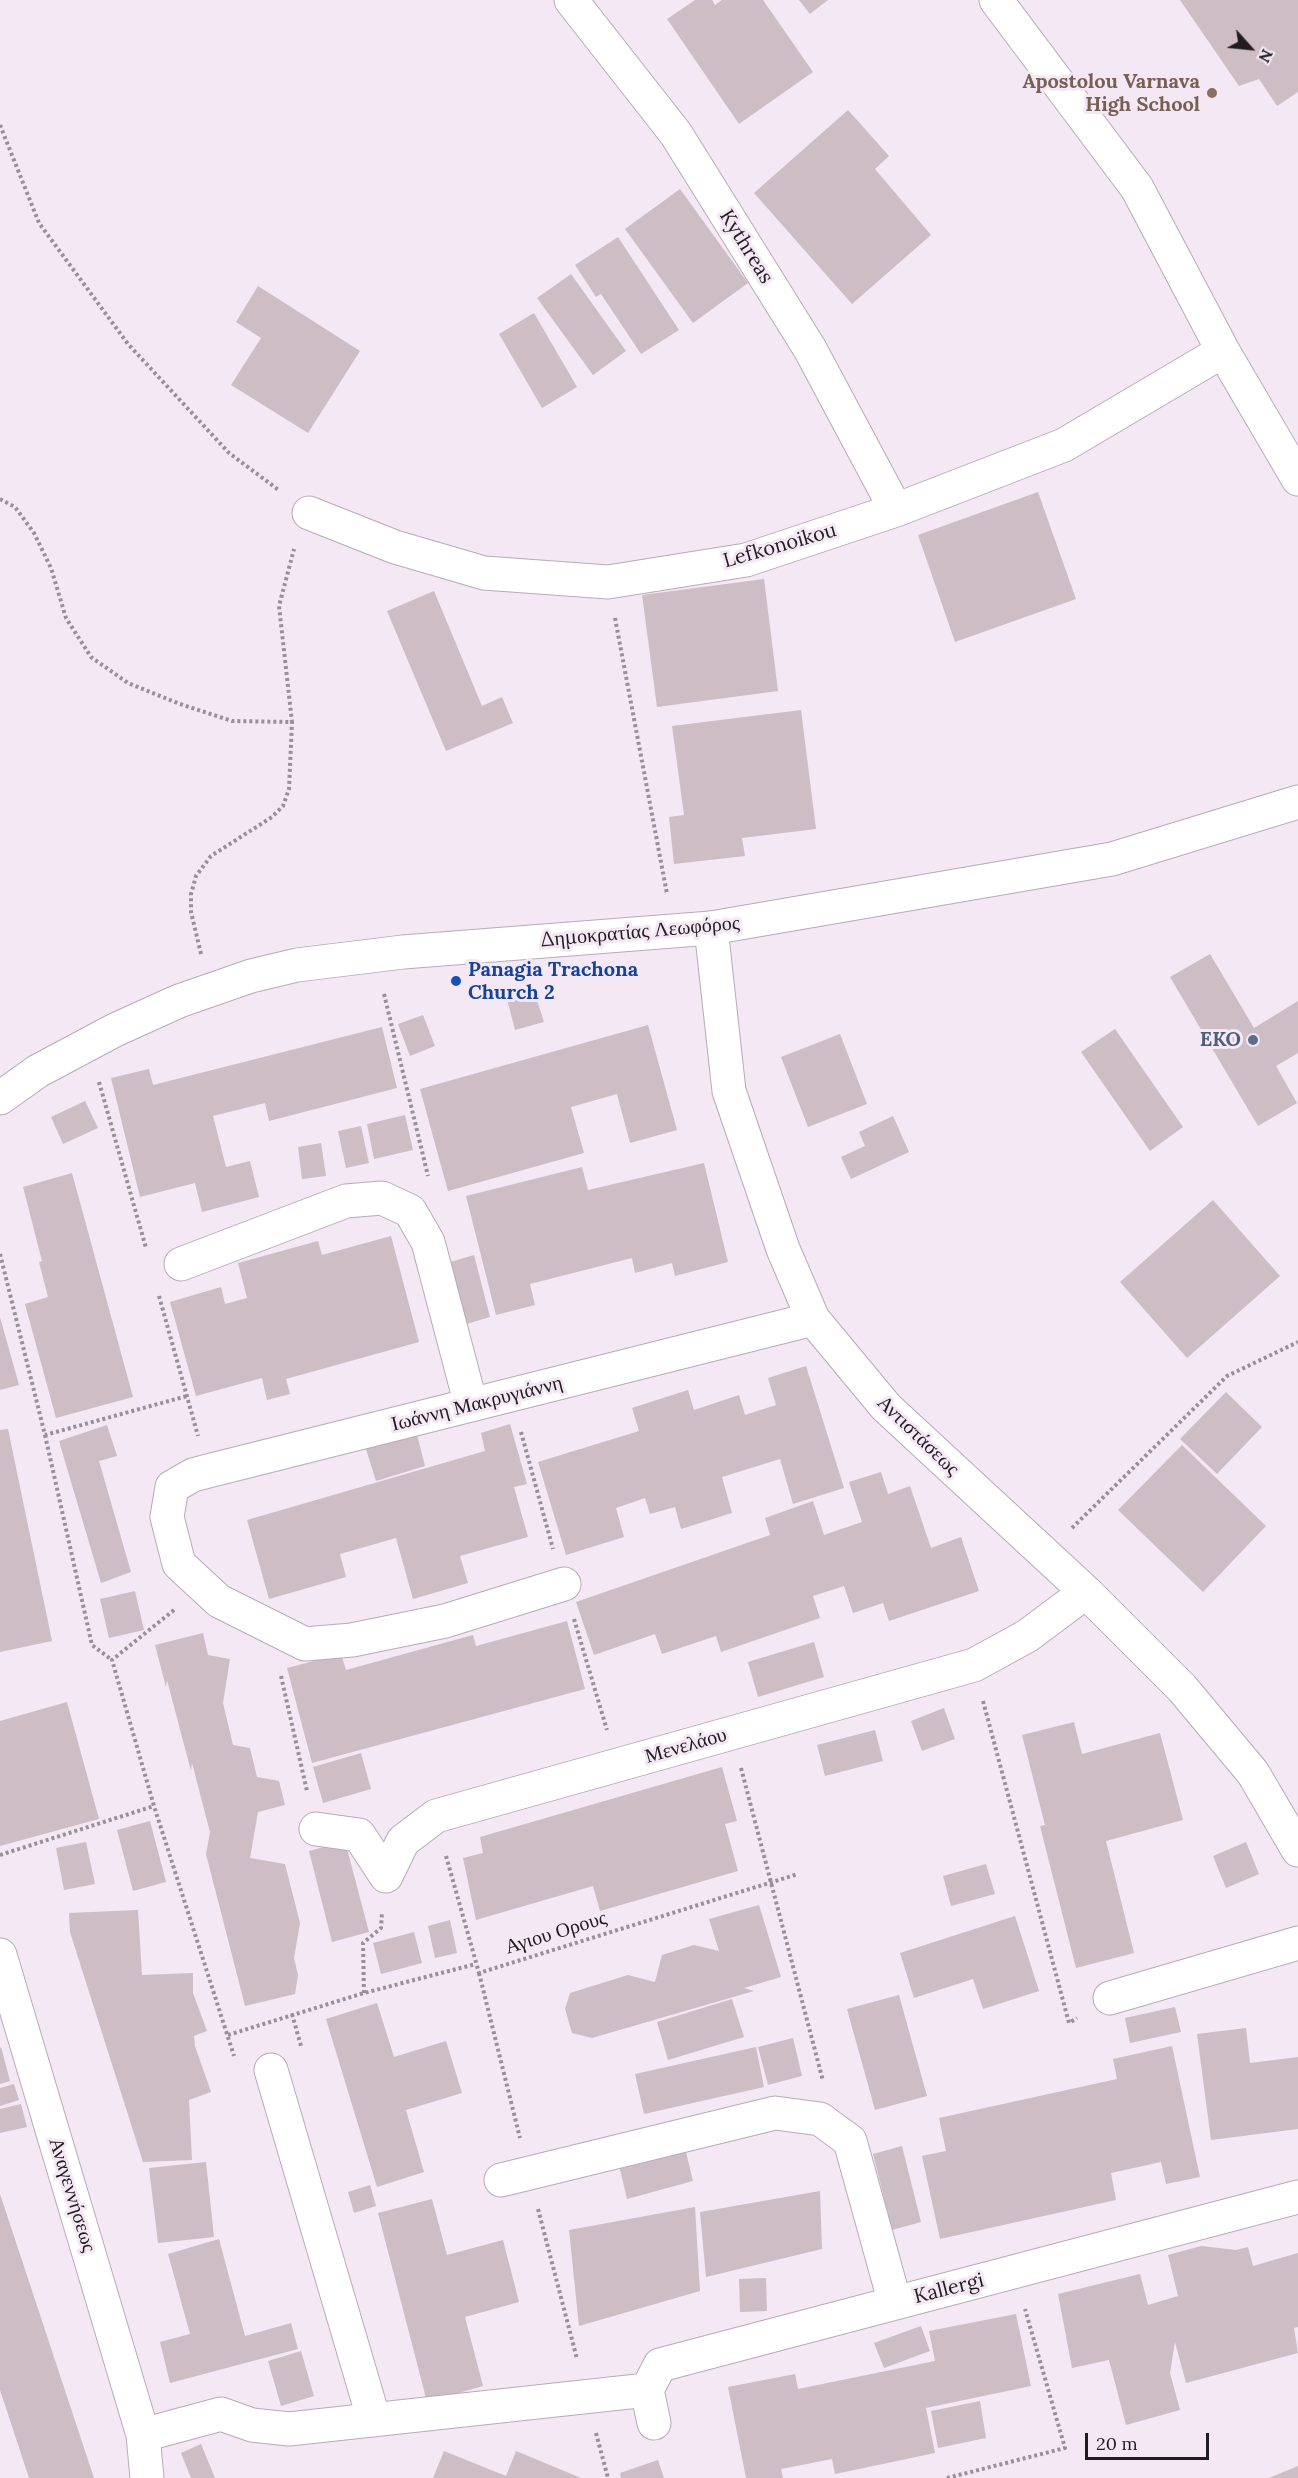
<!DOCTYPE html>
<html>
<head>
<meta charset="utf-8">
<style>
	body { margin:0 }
	#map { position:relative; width:1298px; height:2478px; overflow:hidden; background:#f3e8f4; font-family:Lora,serif }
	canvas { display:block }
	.north { position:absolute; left:1220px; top:18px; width:60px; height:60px; -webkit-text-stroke:4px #f3e8f4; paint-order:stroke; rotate:117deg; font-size:16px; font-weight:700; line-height:24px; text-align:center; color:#201c20 }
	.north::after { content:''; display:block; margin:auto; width:21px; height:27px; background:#201c20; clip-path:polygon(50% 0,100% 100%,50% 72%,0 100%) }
	.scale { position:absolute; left:1085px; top:2433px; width:124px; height:27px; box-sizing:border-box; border:3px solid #201c20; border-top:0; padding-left:8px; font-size:18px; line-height:21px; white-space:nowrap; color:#201c20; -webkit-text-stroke:4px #f3e8f4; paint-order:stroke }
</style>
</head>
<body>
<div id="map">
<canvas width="1298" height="2478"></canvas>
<div class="north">N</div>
<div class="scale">20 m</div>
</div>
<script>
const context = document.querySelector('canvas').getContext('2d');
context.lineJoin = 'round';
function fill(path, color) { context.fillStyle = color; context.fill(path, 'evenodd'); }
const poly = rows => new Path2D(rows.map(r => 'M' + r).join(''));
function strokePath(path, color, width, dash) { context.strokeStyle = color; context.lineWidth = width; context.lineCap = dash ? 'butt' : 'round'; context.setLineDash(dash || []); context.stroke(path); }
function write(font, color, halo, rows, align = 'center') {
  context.font = font + ' Lora,serif'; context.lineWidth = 6; context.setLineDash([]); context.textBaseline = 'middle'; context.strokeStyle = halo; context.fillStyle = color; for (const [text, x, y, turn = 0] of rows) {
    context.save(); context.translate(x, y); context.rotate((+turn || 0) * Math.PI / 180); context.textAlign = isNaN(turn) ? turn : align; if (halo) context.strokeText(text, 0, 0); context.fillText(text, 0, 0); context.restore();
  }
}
fill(poly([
	[695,0,712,0,715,5,722,0,763,0,813,72,739,124,667,19],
	[799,0,828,0,810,14],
	[1180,0,1298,0,1298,92,1277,106,1259,79,1239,86],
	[848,110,889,156,875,169,931,235,852,304,754,193],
	[680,189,748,283,693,323,625,229],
	[618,237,679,330,641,354,601,294,596,297,575,265],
	[571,274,626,351,593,375,537,298],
	[258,286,360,351,308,433,231,385,261,338,236,322],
	[534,313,577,387,542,408,499,334],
	[1038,492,1076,599,955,642,918,535],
	[764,579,778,691,657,707,642,595],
	[434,591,482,706,502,697,513,723,446,751,387,611],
	[801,710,816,829,742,838,745,856,674,864,669,817,684,815,672,726],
	[1210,954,1254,1028,1298,1001,1298,1053,1276,1066,1297,1103,1258,1126,1170,977],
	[534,991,544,1022,515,1030,507,999],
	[423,1015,435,1046,410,1056,398,1024],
	[648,1025,677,1130,630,1143,617,1094,571,1107,584,1153,448,1191,420,1089],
	[382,1027,397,1088,269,1121,265,1103,213,1116,226,1167,250,1161,259,1197,202,1212,195,1183,140,1197,111,1078,149,1069,153,1085],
	[1115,1029,1183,1127,1150,1151,1081,1052],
	[840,1034,867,1104,808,1127,781,1057],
	[85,1101,98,1128,63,1144,51,1117],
	[405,1115,413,1150,374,1159,367,1124],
	[893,1116,909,1152,851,1179,841,1157,865,1146,859,1132],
	[361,1126,369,1163,346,1168,338,1131],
	[321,1143,326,1176,302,1179,298,1147],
	[704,1163,728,1262,675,1276,672,1263,635,1273,632,1258,530,1284,535,1305,496,1315,466,1196,582,1167,588,1190],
	[72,1173,133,1397,56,1418,25,1304,48,1297,39,1262,42,1261,23,1187],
	[1213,1200,1280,1276,1187,1358,1120,1282],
	[391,1236,419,1342,286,1379,290,1394,267,1400,262,1378,196,1396,170,1302,221,1287,225,1304,247,1298,238,1263,318,1241,322,1255],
	[474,1255,490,1317,463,1325,447,1263],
	[0,1317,19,1385,0,1390],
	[806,1366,844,1488,793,1504,780,1459,722,1477,732,1513,681,1529,675,1507,650,1514,645,1498,616,1508,624,1537,566,1555,538,1462,639,1431,632,1408,688,1390,694,1410,739,1395,745,1415,776,1405,768,1378],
	[1226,1392,1262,1427,1217,1474,1180,1439],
	[510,1424,527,1484,514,1487,528,1537,460,1556,468,1583,413,1599,396,1538,340,1554,346,1577,269,1599,247,1520,485,1451,481,1433],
	[107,1425,117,1456,99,1461,131,1572,101,1583,59,1441],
	[8,1429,52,1641,0,1652,0,1430],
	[416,1431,425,1466,376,1481,365,1446],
	[1182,1445,1266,1526,1203,1592,1118,1510],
	[881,1472,888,1494,910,1486,931,1548,961,1537,979,1591,889,1621,883,1603,853,1613,844,1586,813,1596,820,1618,721,1652,716,1636,662,1654,655,1634,594,1655,576,1602,770,1535,765,1518,813,1501,824,1535,862,1522,849,1482],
	[135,1591,144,1630,109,1638,100,1599],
	[567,1621,585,1689,312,1763,287,1668,341,1654,346,1670,473,1635,476,1646],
	[203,1633,208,1655,230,1659,223,1703,233,1745,250,1748,257,1777,279,1781,285,1805,258,1812,250,1858,285,1864,300,1923,294,1958,298,1975,295,1994,245,2006,206,1854,210,1832,192,1763,191,1771,167,1680,166,1687,155,1645],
	[814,1642,824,1677,758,1697,748,1662],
	[67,1702,99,1819,0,1846,0,1721],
	[944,1708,955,1739,922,1751,911,1721],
	[1074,1722,1082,1754,1160,1733,1183,1820,1106,1841,1134,1953,1076,1968,1040,1826,1045,1825,1022,1735],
	[875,1730,883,1761,825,1776,817,1745],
	[361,1753,371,1789,323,1803,313,1767],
	[722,1767,737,1821,725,1824,738,1871,600,1911,593,1886,476,1920,463,1858,483,1853,480,1837],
	[150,1821,166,1882,133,1891,117,1830],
	[345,1841,369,1932,332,1942,309,1851],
	[86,1842,95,1884,64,1890,56,1848],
	[1246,1842,1259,1874,1226,1888,1213,1856],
	[986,1864,995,1894,951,1906,943,1876],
	[759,1905,781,1977,744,1988,754,1991,592,2038,572,2033,565,2009,570,1993,628,1975,655,1982,662,1955,694,1945,719,1951,709,1919],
	[138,1910,142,1975,193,1973,193,1993,207,2031,194,2036,195,2046,211,2092,189,2100,192,2160,143,2162,70,1932,69,1913],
	[1015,1916,1039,1991,983,2009,973,1979,914,1998,900,1953],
	[450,1920,457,1953,435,1958,428,1926],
	[414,1932,422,1963,381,1974,373,1943],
	[899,1995,927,2096,875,2110,847,2009],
	[732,1999,744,2037,668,2060,657,2022],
	[377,2003,394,2057,446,2041,462,2093,406,2110,424,2172,377,2187,326,2019],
	[1175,2007,1181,2032,1130,2043,1125,2018],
	[1246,2028,1250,2063,1298,2057,1298,2129,1211,2140,1197,2034],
	[793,2038,802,2076,768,2085,758,2047],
	[1172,2046,1200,2177,1166,2184,1161,2162,1111,2173,1116,2200,940,2239,922,2156,946,2151,939,2118,1117,2079,1113,2059],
	[1,2047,10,2081,0,2084,0,2048],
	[756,2047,764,2087,644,2114,635,2074],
	[14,2084,19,2100,0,2106,0,2088],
	[21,2104,27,2127,0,2133,0,2109],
	[902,2146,921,2222,892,2230,873,2154],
	[686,2152,693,2181,627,2199,620,2169],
	[206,2162,214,2237,158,2243,149,2168],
	[370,2185,376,2206,354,2213,348,2192],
	[820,2191,822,2249,706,2277,700,2212],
	[0,2194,94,2478,29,2478,0,2390],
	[432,2199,447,2255,503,2240,519,2302,465,2317,483,2386,427,2402,378,2213],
	[695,2207,700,2291,579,2326,569,2230],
	[219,2239,245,2336,291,2323,298,2349,170,2383,160,2342,190,2334,168,2254],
	[1201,2246,1236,2250,1248,2247,1253,2266,1298,2253,1298,2327,1294,2328,1298,2353,1186,2383,1175,2342,1170,2373,1180,2410,1126,2425,1109,2360,1072,2368,1058,2294,1140,2274,1148,2305,1178,2296,1168,2255],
	[766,2278,767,2311,740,2312,739,2279],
	[1016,2314,1031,2386,926,2408,935,2453,835,2474,832,2459,781,2469,783,2478,746,2478,728,2387,795,2374,798,2389,935,2361,929,2331],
	[921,2326,930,2351,884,2368,874,2343],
	[301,2351,314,2396,281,2406,268,2361],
	[980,2401,986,2438,938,2448,931,2411],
	[201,2444,215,2478,191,2478,181,2453],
	[444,2451,506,2476,516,2451,581,2478,433,2478],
	[658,2460,664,2478,621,2478,620,2473],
	[1298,2466,1298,2478,1269,2478]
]), '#cdbdc5');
const minor = poly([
	[571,0,676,134,810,349,896,510],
	[996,0,1137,188,1223,351,1298,479],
	[309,513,395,547,484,573,608,582,746,560,896,510,1064,445,1223,351],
	[711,928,729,1091,783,1249,813,1319,886,1407,1086,1592,1182,1688,1253,1773,1298,1850],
	[181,1264,346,1201,382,1198,410,1211,428,1242,471,1405],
	[564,1584,445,1621,352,1640,305,1644,219,1601,179,1564,167,1517,172,1487,193,1475,208,1471,813,1319],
	[316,1829,359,1835,386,1876],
	[386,1876,403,1841,436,1816,974,1665,1027,1636,1086,1592],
	[0,1955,143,2435,147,2478],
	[1110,1998,1298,1943],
	[271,2070,374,2420],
	[501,2180,775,2113,820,2119,850,2141,895,2303],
	[654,2423,647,2390,660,2365,1298,2197],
	[143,2435,221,2414,252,2425,289,2429,647,2390]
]);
const major = poly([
	[0,1098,38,1071,115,1030,179,1001,251,976,297,965,403,952,711,928,1112,859,1298,802]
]);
strokePath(minor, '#b6abb7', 35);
strokePath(major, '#b6abb7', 35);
strokePath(poly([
	[0,125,39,223,128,344,229,453,280,491],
	[0,499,15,507,34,533,51,568,66,618,91,657,128,683,180,704,232,721,292,722,279,606,294,549],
	[615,618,667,894],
	[201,954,191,912,191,894,196,876,211,856,272,817,283,806,289,789,292,722],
	[384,994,428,1176],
	[99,1082,146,1248],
	[0,1254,45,1435,187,1396],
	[159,1296,198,1436],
	[521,1432,553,1549],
	[45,1435,92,1645,112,1660],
	[1072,1528,1227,1376,1298,1342],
	[174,1610,112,1660,154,1806,234,2056],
	[574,1619,607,1730],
	[281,1676,307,1791],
	[983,1701,1069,2023,1077,2018],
	[741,1768,823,2081],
	[0,1855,154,1806],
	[446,1856,479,1973,798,1874],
	[479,1973,520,2138],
	[364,1993,363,1943,381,1928,382,1912],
	[292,2014,301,2046],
	[228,2035,364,1993,476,1964],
	[538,2209,577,2359],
	[596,2433,608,2478],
	[947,2478,1065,2448,1025,2309]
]), '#989098', 4, [3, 3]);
strokePath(minor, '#fff', 33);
strokePath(major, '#fff', 33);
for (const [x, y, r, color] of [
	[1212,93,6,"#8d6e63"],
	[456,981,6,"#1a4fb4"],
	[1253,1040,6,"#5c6f8a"]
]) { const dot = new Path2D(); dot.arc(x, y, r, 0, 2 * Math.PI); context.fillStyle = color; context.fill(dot); strokePath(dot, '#f3e8f4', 2); }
write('bold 20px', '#785e54', '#f3e8f4', [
	["Apostolou Varnava",1200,82],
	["High School",1200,105]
], 'right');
write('20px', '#201c20', '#f3e8f4', [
	["Kythreas",746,247,58],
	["Lefkonoikou",780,546,-16],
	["Δημοκρατίας Λεωφόρος",640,932,-5],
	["Ιωάννη Μακρυγιάννη",477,1404,-14],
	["Αντιστάσεως",918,1436,44],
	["Μενελάου",686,1746,-16],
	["Αγιου Ορους",556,1933,-17],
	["Αναγεννήσεως",72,2195,73],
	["Kallergi",949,2289,-14]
]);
write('bold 20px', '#164399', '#f3e8f4', [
	["Panagia Trachona",468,970],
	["Church 2",468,993]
], 'left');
write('bold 20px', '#4e5e75', '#f3e8f4', [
	["EKO",1241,1040]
], 'right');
</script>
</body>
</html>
